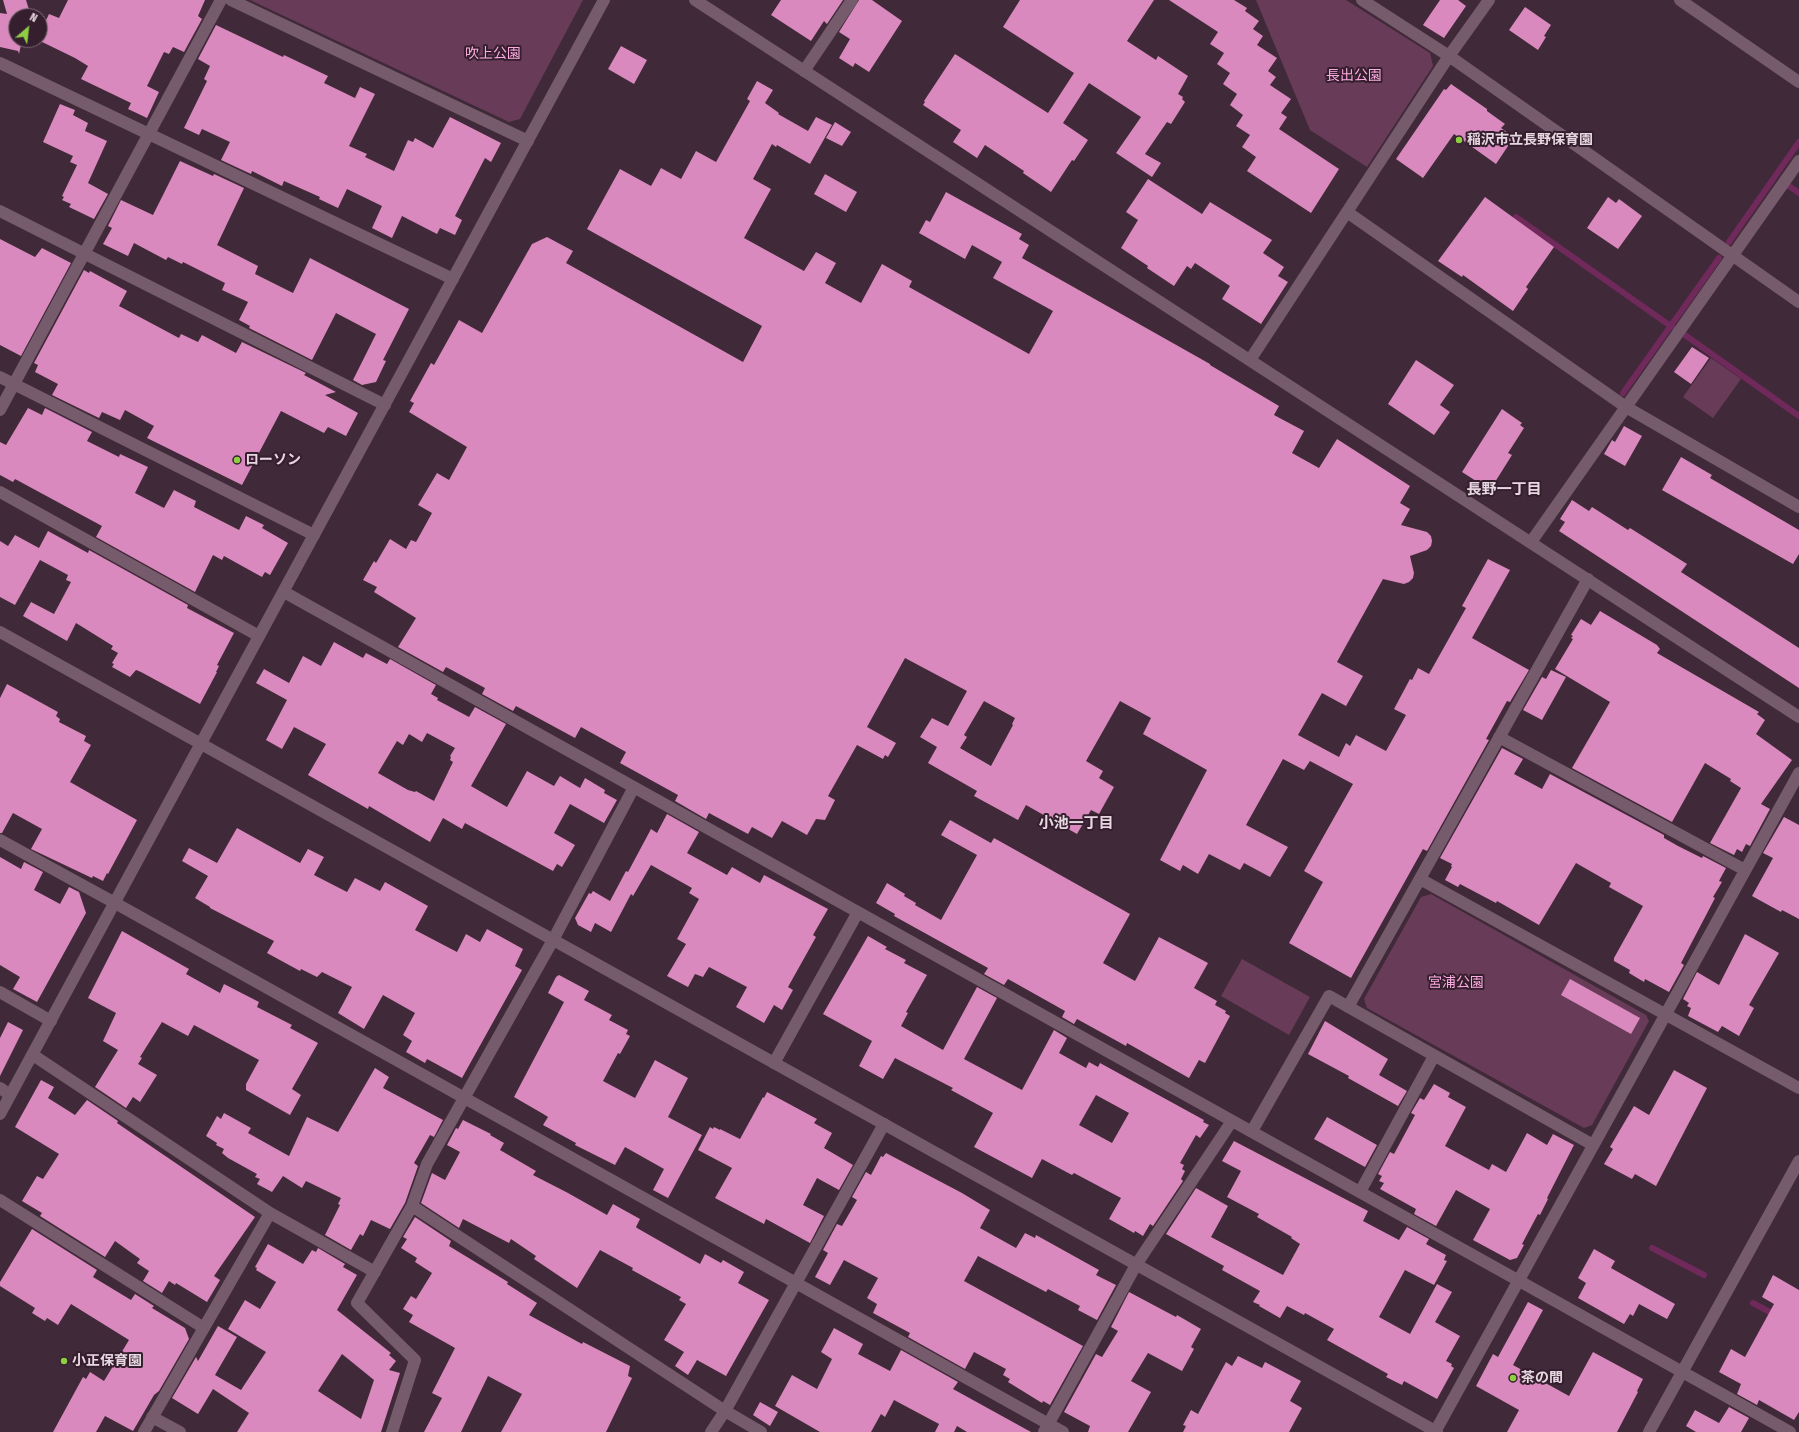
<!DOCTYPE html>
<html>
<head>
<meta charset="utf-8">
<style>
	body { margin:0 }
	#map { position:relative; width:1799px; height:1432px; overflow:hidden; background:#402938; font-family:"Fira Sans Condensed",sans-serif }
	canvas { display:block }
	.north { position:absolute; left:8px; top:8px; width:40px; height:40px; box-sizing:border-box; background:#351f2e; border:1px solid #7c6975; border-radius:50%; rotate:28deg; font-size:11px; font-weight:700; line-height:16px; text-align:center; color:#e6d7e0 }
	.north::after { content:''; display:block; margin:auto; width:14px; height:18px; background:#8dce43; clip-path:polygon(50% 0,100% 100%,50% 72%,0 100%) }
</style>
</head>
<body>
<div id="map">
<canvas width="1799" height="1432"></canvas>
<div class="north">N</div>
</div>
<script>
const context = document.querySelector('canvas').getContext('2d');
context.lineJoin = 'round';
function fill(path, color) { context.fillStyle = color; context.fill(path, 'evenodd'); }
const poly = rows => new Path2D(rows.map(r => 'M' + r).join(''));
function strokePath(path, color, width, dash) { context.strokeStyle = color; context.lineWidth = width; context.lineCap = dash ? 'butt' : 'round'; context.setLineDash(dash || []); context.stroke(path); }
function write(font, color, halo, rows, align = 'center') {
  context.font = font + ' "Fira Sans Condensed","Noto Sans JP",sans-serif'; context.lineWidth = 4; context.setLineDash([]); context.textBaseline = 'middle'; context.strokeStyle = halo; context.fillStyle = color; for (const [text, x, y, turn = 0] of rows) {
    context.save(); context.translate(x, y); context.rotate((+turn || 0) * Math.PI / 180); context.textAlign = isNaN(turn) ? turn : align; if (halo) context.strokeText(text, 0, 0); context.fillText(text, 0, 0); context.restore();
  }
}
fill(poly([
	[250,0,583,0,520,119,509,122],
	[1256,0,1346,0,1430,53,1433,66,1367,167,1310,130],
	[1711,358,1741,379,1713,418,1683,397],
	[1431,894,1646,1015,1649,1021,1592,1125,1584,1128,1367,1008,1364,999,1421,897],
	[1242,959,1310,997,1289,1035,1221,996]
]), '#683b59');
strokePath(poly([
	[1789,186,1799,193],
	[1516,217,1672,327],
	[1729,242,1799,142],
	[1685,335,1799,416],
	[1623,393,1719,258],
	[1652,1248,1704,1275],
	[1753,1303,1777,1316]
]), '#6f295a', 6);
fill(poly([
	[3,0,26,0,31,16,16,16,16,40,22,40,19,54,18,51,0,47,0,13,7,14],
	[68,0,205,0,198,16,202,19,184,52,173,47,169,54,164,52,147,86,159,92,147,118,128,109,131,103,81,79,88,66,75,58,38,40,40,40,40,33,49,14,59,18],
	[781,0,843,0,827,24,824,21,811,41,771,15],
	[859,0,872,0,902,21,869,72,855,63,853,67,839,58,850,39,839,32],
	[1020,0,1154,0,1127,41,1156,60,1158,56,1188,76,1178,94,1183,97,1182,99,1185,102,1171,124,1167,122,1145,154,1161,163,1152,177,1116,153,1141,117,1089,83,1063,123,1088,140,1074,161,1072,160,1051,192,1023,173,1024,171,985,145,977,158,953,142,961,130,923,105,925,102,924,101,955,54,1048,113,1074,73,1003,27],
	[1169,0,1234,0,1247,8,1245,11,1259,21,1253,29,1263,36,1257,45,1277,58,1268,71,1276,77,1270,85,1291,99,1281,113,1287,117,1279,129,1339,169,1311,213,1247,171,1256,157,1242,147,1250,135,1236,126,1243,115,1230,105,1237,94,1223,84,1230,73,1217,64,1224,53,1210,44,1218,32],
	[1440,0,1458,0,1466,6,1444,38,1423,25],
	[1525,7,1551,25,1544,36,1546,37,1538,50,1509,30],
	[216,25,283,57,284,55,328,76,324,83,355,98,360,87,375,94,349,146,367,154,365,157,394,171,408,140,413,142,415,138,433,148,450,117,501,143,491,162,485,158,455,216,462,220,455,235,440,228,437,234,402,216,392,238,372,228,382,206,347,189,338,208,319,199,320,197,284,181,282,186,252,171,251,174,221,160,230,142,202,129,199,135,184,128,207,81,204,79,210,66,198,59],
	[621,46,647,60,634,84,608,69],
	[757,81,773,90,765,103,779,113,778,114,808,131,816,117,832,125,810,164,777,145,776,147,772,144,753,179,771,189,744,238,804,271,816,252,836,263,825,283,861,303,882,264,912,281,909,287,1029,354,1053,311,993,278,1002,262,972,245,965,259,919,233,926,220,930,222,946,192,1022,234,1019,239,1029,245,1022,258,1210,364,1210,365,1279,406,1274,415,1304,431,1292,453,1319,468,1337,439,1410,486,1400,503,1410,509,1401,525,1427,532,1431,536,1432,541,1431,546,1427,550,1410,556,1414,573,1413,578,1409,582,1404,584,1383,579,1337,662,1363,676,1346,706,1322,693,1298,735,1339,757,1346,743,1350,746,1356,735,1386,751,1406,715,1394,709,1410,679,1412,680,1418,668,1429,674,1466,608,1462,606,1488,559,1510,570,1472,638,1529,670,1510,702,1507,701,1486,739,1489,740,1427,851,1423,849,1351,978,1289,943,1323,882,1304,871,1353,784,1310,761,1304,770,1283,759,1246,825,1288,847,1270,877,1244,863,1240,870,1209,854,1198,874,1183,865,1180,871,1160,860,1207,770,1143,734,1151,718,1120,701,1086,761,1103,771,1099,778,1114,787,1099,814,1091,810,1077,834,1026,805,1018,820,974,796,977,791,928,763,937,747,920,737,932,718,948,726,967,691,905,658,867,727,896,743,888,757,885,755,883,759,857,745,828,796,835,800,825,820,816,819,807,835,782,821,772,838,752,827,748,834,709,813,706,819,675,801,678,795,620,763,626,752,581,727,575,738,516,706,513,711,482,694,485,688,446,667,443,672,398,647,416,618,374,592,377,587,363,580,374,561,376,563,390,539,406,549,411,540,416,542,432,513,418,505,437,473,449,480,467,447,409,412,414,403,410,401,431,363,434,365,459,320,482,333,532,244,547,237,573,251,566,263,743,362,762,326,587,229,620,169,651,186,661,168,681,179,696,151,716,162,750,101,747,99],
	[984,701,1015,718,1012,724,1013,725,991,766,960,748,967,737,964,735],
	[1451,84,1487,109,1487,111,1505,124,1501,128,1514,137,1496,164,1454,134,1423,178,1396,159,1444,89,1446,90],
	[60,104,75,110,73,115,88,123,85,131,107,141,88,183,108,194,94,219,69,207,71,204,62,200,64,197,62,196,77,165,70,162,73,156,43,142],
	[835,122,851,132,842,146,826,138],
	[180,161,213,176,214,174,244,188,217,245,258,266,255,274,293,293,310,258,409,309,383,360,386,361,376,382,362,385,353,380,376,334,336,313,312,360,249,328,250,326,239,320,248,302,222,290,225,283,183,262,182,264,168,257,166,260,134,243,128,256,103,244,112,228,108,226,121,200,153,215],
	[825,174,857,192,846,212,814,194],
	[1148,179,1202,214,1210,202,1272,240,1263,253,1284,267,1278,276,1288,282,1261,324,1222,299,1230,286,1195,263,1191,269,1187,266,1174,286,1147,268,1148,266,1121,248,1138,220,1126,212],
	[1485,197,1554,247,1526,287,1528,289,1513,311,1463,275,1462,277,1438,261],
	[1608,197,1616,203,1619,199,1642,216,1618,249,1587,228],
	[0,239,35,257,42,248,71,263,21,356,0,345],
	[84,270,89,273,90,271,127,291,119,306,179,338,181,334,198,342,202,335,236,353,242,342,306,373,304,375,336,392,325,395,358,413,346,436,328,427,324,433,281,411,242,485,147,438,154,426,125,410,120,420,102,412,99,418,52,395,58,384,35,372,38,365,34,363],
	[1692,347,1709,358,1691,384,1674,372],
	[1416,360,1454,385,1440,405,1450,412,1434,435,1388,404],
	[28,408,42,415,45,408,92,432,87,441,119,457,120,454,148,467,135,493,164,508,174,490,196,501,194,507,239,530,246,516,264,525,262,528,288,543,270,575,265,572,262,577,224,556,222,560,213,555,195,592,96,537,102,526,15,479,13,482,0,475,0,442,6,445],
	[1502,409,1522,423,1520,425,1524,428,1508,453,1512,455,1490,490,1462,472],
	[1624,426,1642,436,1625,466,1604,454,1612,440,1615,442],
	[1681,457,1712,475,1710,478,1799,530,1799,554,1793,564,1662,490],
	[1572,500,1589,511,1592,507,1628,530,1630,528,1687,564,1681,572,1799,648,1799,688,1559,531,1565,522,1560,519],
	[48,531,88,553,89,550,188,605,187,608,234,633,217,665,219,666,216,672,217,672,200,704,141,672,136,670,130,677,112,667,114,664,112,663,118,653,111,649,113,646,76,623,67,641,23,616,31,602,54,614,71,582,66,580,68,575,40,560,15,605,0,597,0,541,8,546,15,535,39,548],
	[1600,611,1657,645,1660,649,1657,653,1759,712,1757,714,1765,720,1756,734,1792,760,1761,804,1770,809,1750,846,1746,844,1742,852,1737,849,1734,855,1710,843,1741,788,1730,781,1731,779,1705,763,1672,822,1572,768,1610,702,1555,669,1573,639,1571,638,1573,636,1571,635,1581,619,1591,625],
	[334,642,363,658,366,653,387,664,390,659,436,685,431,694,438,698,437,700,469,717,475,707,506,724,471,786,507,807,527,771,554,786,560,776,580,788,585,778,605,790,604,793,617,800,604,823,570,804,554,833,575,845,562,867,557,864,553,871,465,823,462,829,443,818,430,842,369,806,368,809,308,775,326,744,294,727,282,749,266,740,287,700,256,683,264,669,289,683,303,656,321,666],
	[427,733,455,748,450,756,451,757,450,760,453,762,434,801,416,791,415,792,408,790,378,773,397,741,403,745,409,734,422,742],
	[1551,670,1566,677,1542,720,1523,710,1542,677,1546,679],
	[7,684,58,712,56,716,60,719,59,722,86,736,84,741,91,745,70,782,137,820,108,874,107,873,103,881,93,876,92,878,31,849,42,829,13,813,2,833,0,833,0,698],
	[1502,748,1523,759,1514,774,1542,789,1550,774,1664,835,1664,838,1678,846,1702,858,1703,856,1726,868,1719,881,1722,882,1713,897,1715,898,1681,963,1684,965,1669,992,1645,979,1644,982,1629,973,1630,970,1614,961,1614,958,1643,906,1609,887,1611,883,1576,863,1539,925,1497,901,1496,903,1460,884,1458,887,1445,880,1452,867,1451,866,1452,864,1440,858],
	[667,814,699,832,687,853,727,875,732,867,760,883,764,875,828,909,813,935,816,937,788,987,793,990,782,1010,774,1005,764,1023,736,1007,747,987,709,967,703,977,695,974,688,987,667,976,686,944,677,939,699,899,689,893,692,888,651,865,633,896,631,894,611,932,595,923,591,932,578,925,575,918,589,893,591,894,593,891,610,901,626,871,628,872,651,829,657,833],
	[1784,817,1799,825,1799,919,1782,910,1781,912,1752,896,1773,858,1763,853],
	[950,820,991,843,994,838,1130,914,1103,963,1135,981,1159,937,1208,963,1194,988,1217,1001,1215,1005,1226,1011,1225,1013,1230,1016,1205,1063,1199,1060,1189,1078,1127,1043,1126,1046,1077,1019,1074,1024,1062,1017,1065,1011,1008,979,1004,985,984,974,988,968,894,916,895,914,876,903,887,883,905,894,904,896,916,903,915,905,941,920,977,855,941,835],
	[237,828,300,863,308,849,324,857,314,875,347,892,355,878,380,891,385,882,428,906,415,930,457,952,466,934,480,942,487,929,523,949,515,966,522,970,462,1078,427,1059,425,1063,406,1052,412,1041,403,1035,415,1013,383,995,364,1029,338,1013,352,987,322,972,317,977,301,969,300,971,267,953,274,941,210,908,210,907,195,898,208,876,182,861,189,848,217,863],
	[0,857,21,869,24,862,43,872,34,890,60,904,69,887,79,892,86,913,37,1002,13,989,20,977,0,965],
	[122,931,189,969,186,974,220,993,224,984,259,1002,257,1007,292,1025,290,1028,318,1043,292,1089,301,1095,290,1115,246,1090,246,1084,259,1060,194,1025,188,1036,162,1022,140,1057,142,1058,138,1064,157,1075,140,1102,133,1097,126,1108,95,1087,118,1050,103,1041,116,1013,88,998],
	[1745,934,1779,953,1749,1005,1754,1008,1739,1036,1722,1026,1718,1032,1688,1016,1691,1008,1687,1006,1689,1003,1683,999,1697,972,1719,985],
	[868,936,887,947,885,949,906,960,904,963,927,975,906,1012,908,1013,901,1026,943,1050,977,987,997,998,964,1059,1022,1090,1054,1030,1067,1038,1059,1053,1086,1068,1089,1062,1098,1067,1100,1063,1204,1120,1203,1122,1209,1125,1200,1138,1196,1135,1180,1163,1184,1165,1182,1169,1185,1171,1181,1179,1183,1181,1153,1226,1150,1224,1143,1236,1135,1231,1134,1233,1109,1219,1121,1198,1074,1173,1072,1175,1042,1159,1032,1178,974,1147,993,1113,951,1090,953,1088,895,1058,883,1079,859,1066,872,1041,823,1014],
	[1096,1095,1129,1113,1112,1143,1079,1125],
	[559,975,589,991,584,1000,612,1015,609,1020,628,1030,626,1034,630,1036,620,1054,618,1053,603,1081,635,1098,655,1060,688,1078,668,1117,702,1135,668,1198,653,1190,664,1169,625,1147,615,1165,575,1145,576,1143,543,1125,548,1117,545,1115,514,1097,564,1002,548,993,556,977],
	[1570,979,1640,1018,1631,1034,1561,995],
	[1325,1021,1388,1059,1379,1075,1407,1091,1398,1106,1348,1078,1349,1076,1308,1054],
	[8,1022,23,1030,0,1076,0,1038],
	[375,1068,389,1077,383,1088,443,1120,434,1137,430,1135,414,1163,418,1166,405,1203,390,1229,371,1220,363,1236,360,1234,351,1250,325,1235,340,1205,338,1204,341,1198,306,1181,302,1188,283,1176,272,1192,257,1184,260,1179,255,1177,257,1174,228,1158,222,1153,224,1149,216,1145,217,1143,206,1136,217,1116,221,1119,224,1113,251,1128,248,1133,289,1156,307,1117,338,1132],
	[1674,1070,1707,1088,1656,1186,1635,1174,1632,1179,1604,1164,1613,1149,1610,1147,1634,1106,1649,1115],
	[41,1080,54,1087,48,1098,75,1115,87,1100,118,1121,117,1123,133,1134,255,1217,214,1276,220,1280,207,1302,176,1283,175,1285,169,1281,162,1293,143,1281,149,1271,137,1263,140,1259,115,1241,105,1257,40,1216,42,1213,22,1201,37,1176,43,1179,59,1154,15,1127],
	[1434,1084,1450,1093,1448,1097,1466,1107,1445,1146,1489,1170,1492,1164,1506,1172,1527,1133,1547,1145,1553,1134,1574,1145,1547,1198,1548,1199,1540,1215,1538,1214,1522,1244,1524,1245,1517,1258,1510,1260,1473,1240,1490,1209,1456,1190,1436,1226,1414,1214,1416,1209,1380,1189,1384,1183,1379,1181,1382,1176,1378,1174,1390,1152,1394,1154,1415,1115,1411,1113,1420,1098,1424,1100],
	[767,1092,817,1119,814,1123,832,1133,824,1148,853,1165,839,1190,817,1178,803,1205,824,1216,810,1243,766,1219,764,1224,715,1198,732,1168,698,1150,710,1127,713,1129,714,1127,720,1130,720,1129,740,1139,763,1097,764,1098],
	[1327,1117,1377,1145,1365,1167,1314,1139],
	[463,1120,491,1134,490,1135,504,1143,500,1150,536,1171,533,1175,568,1193,607,1215,613,1204,640,1219,636,1227,637,1228,700,1264,705,1254,721,1263,723,1260,744,1272,738,1283,769,1300,726,1376,697,1360,688,1375,675,1366,684,1352,664,1340,686,1304,679,1300,681,1297,632,1270,633,1268,600,1250,577,1288,534,1259,536,1256,511,1239,509,1243,463,1219,459,1228,421,1203,432,1173,445,1180,460,1152,447,1145,456,1128,458,1129],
	[1234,1141,1368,1211,1363,1221,1399,1240,1407,1227,1429,1239,1426,1244,1446,1255,1444,1260,1447,1261,1434,1285,1405,1270,1379,1317,1410,1334,1437,1284,1452,1292,1435,1322,1460,1336,1446,1361,1452,1364,1451,1366,1454,1368,1437,1399,1404,1381,1402,1385,1386,1377,1388,1374,1327,1340,1334,1329,1305,1313,1304,1315,1287,1306,1280,1318,1259,1306,1260,1305,1253,1302,1260,1291,1222,1270,1224,1266,1166,1234,1196,1188,1228,1206,1211,1237,1283,1275,1300,1244,1291,1238,1292,1237,1257,1217,1259,1214,1227,1197,1241,1171,1222,1161],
	[886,1153,962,1193,990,1210,980,1228,1016,1248,1025,1233,1035,1238,1036,1235,1099,1270,1096,1275,1116,1285,1097,1320,1078,1310,1080,1306,1048,1289,1046,1292,978,1256,964,1281,1083,1346,1050,1405,1043,1401,1042,1403,1008,1382,1010,1379,1003,1375,1006,1369,974,1352,965,1369,908,1337,910,1333,873,1313,877,1304,867,1298,878,1278,844,1260,830,1285,815,1277,828,1253,823,1250,837,1224,842,1226,857,1200,852,1197,866,1172,871,1175,881,1156,883,1157],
	[415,1217,451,1241,449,1246,508,1282,507,1284,537,1303,529,1315,582,1344,583,1342,630,1366,628,1376,632,1378,606,1432,501,1432,522,1394,488,1376,461,1432,424,1432,442,1398,432,1393,455,1348,409,1322,413,1315,403,1309,411,1296,416,1299,432,1273,415,1262,417,1258,401,1248,407,1239,403,1237],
	[32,1229,97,1270,93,1277,131,1300,135,1294,154,1306,152,1308,185,1328,189,1339,159,1391,154,1395,133,1431,105,1416,96,1432,53,1432,83,1377,86,1379,90,1372,104,1381,129,1340,71,1304,58,1325,47,1318,45,1321,32,1313,35,1308,0,1286,0,1282],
	[268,1244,303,1264,312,1250,316,1252,318,1248,345,1264,343,1267,357,1275,337,1310,391,1353,389,1355,396,1361,389,1370,400,1373,381,1432,237,1432,249,1413,213,1389,198,1414,172,1398,196,1357,198,1361,218,1326,237,1337,215,1375,241,1390,266,1352,228,1329,245,1300,260,1309,276,1282,256,1270,257,1268,255,1267],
	[342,1354,374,1380,361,1419,318,1391],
	[1594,1249,1615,1261,1611,1268,1675,1304,1667,1319,1639,1304,1633,1316,1630,1314,1624,1324,1578,1298,1586,1283,1578,1278],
	[1773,1275,1799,1290,1799,1412,1794,1420,1759,1400,1757,1405,1737,1394,1741,1384,1719,1372,1731,1349,1745,1357,1774,1304,1762,1297],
	[1129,1292,1176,1317,1177,1315,1201,1329,1191,1347,1194,1349,1182,1371,1148,1353,1131,1381,1151,1392,1128,1432,1088,1432,1090,1426,1064,1412,1096,1354,1102,1357,1118,1331,1111,1327],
	[1528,1302,1543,1310,1513,1365,1569,1396,1593,1352,1643,1379,1637,1391,1638,1392,1617,1432,1507,1432,1519,1410,1476,1386,1493,1354,1498,1357],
	[834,1328,863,1344,858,1354,890,1371,901,1350,958,1382,953,1389,1031,1432,967,1432,957,1426,954,1432,935,1432,939,1424,894,1400,885,1417,881,1414,871,1432,820,1432,775,1406,792,1375,817,1389,832,1359,821,1352],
	[1238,1356,1262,1368,1265,1362,1301,1381,1290,1401,1302,1408,1289,1432,1183,1432,1186,1426,1183,1425,1191,1410,1198,1414,1226,1362,1232,1366],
	[760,1402,778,1412,770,1426,753,1415],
	[1729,1407,1749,1418,1741,1432,1696,1432,1686,1426,1695,1410,1719,1423]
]), '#d989bd');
strokePath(poly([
	[231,0,528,141],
	[1362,0,1449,56,1799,302],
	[1680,0,1799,82],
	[0,63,453,279],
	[804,71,852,0],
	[0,211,385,405],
	[1347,212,1626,407,1799,507],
	[1250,360,1449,56,1489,0],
	[0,377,314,535],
	[0,410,221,0],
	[0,492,259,636],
	[1531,542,1799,161],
	[284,592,1790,1432],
	[1499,737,1745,870],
	[0,840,115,903,1063,1432],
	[1420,879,1799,1088],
	[0,992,51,1021],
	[1348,1007,1588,579],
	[33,1055,270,1213,375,1272],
	[774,1063,858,912],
	[0,1088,10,1095],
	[1252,1131,1329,996,1593,1145],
	[1360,1192,1434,1056],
	[0,1200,204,1328],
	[412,1206,725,1411,761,1432],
	[152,1417,180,1432],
	[144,1432,270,1213],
	[392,1432,415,1360,357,1303,412,1206,427,1164,553,940,634,787],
	[711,1432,725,1411,884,1124],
	[1044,1432,1136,1265,1232,1121],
	[1435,1432,1799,773]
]), '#755b6b', 12);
strokePath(poly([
	[695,0,1799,717],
	[0,632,1437,1432],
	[0,1114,604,0],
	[1649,1432,1799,1161]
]), '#755b6b', 12);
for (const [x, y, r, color] of [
	[1459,140,4,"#8dce43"],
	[237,460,4,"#8dce43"],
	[64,1361,4,"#8dce43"],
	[1513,1378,4,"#8dce43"]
]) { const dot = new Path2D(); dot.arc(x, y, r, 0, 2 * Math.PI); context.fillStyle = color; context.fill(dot); strokePath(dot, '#351f2e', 1.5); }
write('14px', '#feabe1', '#351f2e', [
	["吹上公園",493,54],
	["長出公園",1354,76],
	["宮浦公園",1456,983]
]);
write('bold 14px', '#e6d7e0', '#351f2e', [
	["稲沢市立長野保育園",1467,140],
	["ローソン",245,460],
	["小正保育園",72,1361],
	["茶の間",1521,1378]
], 'left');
write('bold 15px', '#e6d7e0', '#351f2e', [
	["長野一丁目",1504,490],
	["小池一丁目",1076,824]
]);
</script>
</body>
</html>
